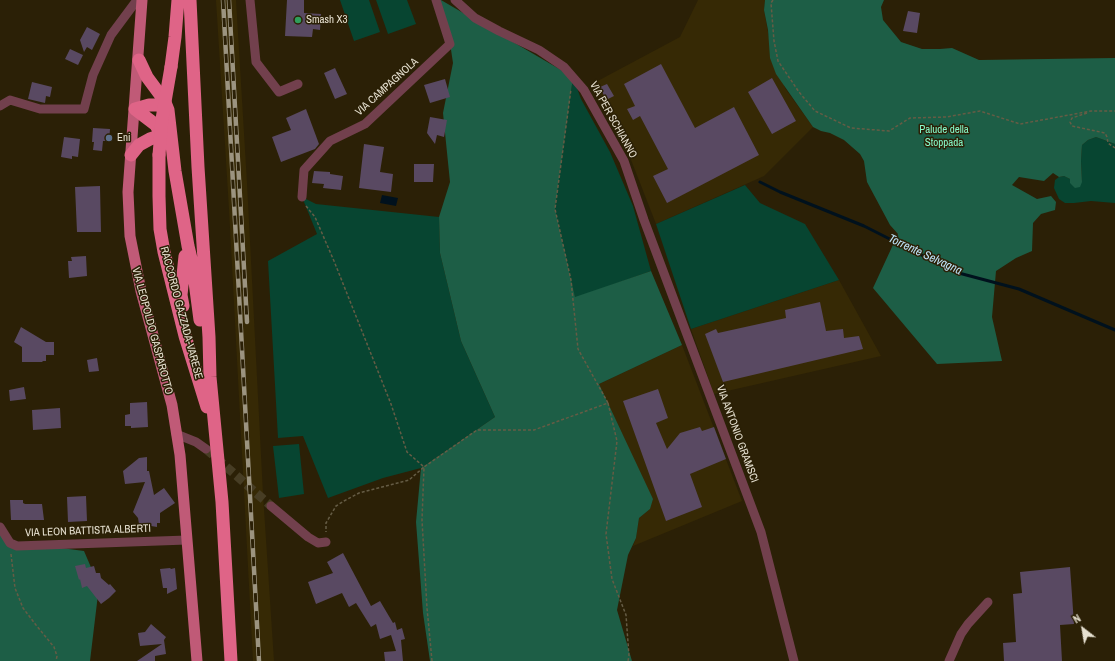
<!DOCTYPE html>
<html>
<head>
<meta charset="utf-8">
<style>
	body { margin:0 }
	#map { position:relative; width:1115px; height:661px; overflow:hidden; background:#2b2006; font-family:"Archivo Narrow",sans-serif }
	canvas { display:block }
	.north { position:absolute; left:1063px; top:609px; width:40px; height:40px; -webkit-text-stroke:3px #2b2006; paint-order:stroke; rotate:329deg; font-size:11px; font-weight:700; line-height:16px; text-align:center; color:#e6e0d0 }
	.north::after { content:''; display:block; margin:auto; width:14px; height:18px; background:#e6e0d0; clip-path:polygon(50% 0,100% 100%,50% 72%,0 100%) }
</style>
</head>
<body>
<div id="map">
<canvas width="1115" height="661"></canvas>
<div class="north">N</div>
</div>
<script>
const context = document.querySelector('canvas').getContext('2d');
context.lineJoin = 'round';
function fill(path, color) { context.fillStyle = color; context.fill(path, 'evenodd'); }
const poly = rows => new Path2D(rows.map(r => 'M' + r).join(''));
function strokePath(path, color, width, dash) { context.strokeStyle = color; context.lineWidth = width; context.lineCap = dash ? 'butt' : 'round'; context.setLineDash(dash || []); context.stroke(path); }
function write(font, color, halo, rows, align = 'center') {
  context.font = font + ' "Archivo Narrow",sans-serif'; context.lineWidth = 3; context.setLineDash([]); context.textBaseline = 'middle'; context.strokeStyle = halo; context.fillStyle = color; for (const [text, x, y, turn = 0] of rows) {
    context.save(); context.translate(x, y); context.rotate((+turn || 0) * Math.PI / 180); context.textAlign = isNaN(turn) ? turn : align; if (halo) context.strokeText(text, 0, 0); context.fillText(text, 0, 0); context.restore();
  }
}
fill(poly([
	[216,0,236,0,247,183,263,494,274,661,253,661,229,209],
	[698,0,765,0,764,10,770,43,785,88,813,127,764,176,656,224,619,129,592,84,680,37],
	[839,280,881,356,714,394,691,329],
	[682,345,742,501,633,546,636,538,639,518,650,509,599,384]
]), '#362905');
fill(poly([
	[340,0,369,0,380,32,354,41],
	[376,0,407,0,416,24,388,34],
	[573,77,581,99,610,152,633,206,651,271,575,298,555,209],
	[1096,137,1115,144,1115,203,1091,201,1074,203,1065,203,1059,199,1054,188,1055,180,1059,177,1064,176,1070,179,1082,182,1081,161,1082,145,1088,140],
	[745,185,760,203,805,224,839,280,691,329,656,224],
	[302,197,316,204,439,217,440,253,461,341,495,417,421,468,383,478,328,498,303,436,278,438,268,261,317,234],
	[299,444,304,494,279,498,273,446]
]), '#074531');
fill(poly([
	[437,0,441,0,573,77,555,209,575,297,651,271,682,345,599,384,653,499,650,509,639,518,636,538,628,555,617,610,632,661,430,661,423,613,416,522,421,468,495,417,461,341,440,253,439,217,450,182,443,113,453,63,447,23],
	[765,0,884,0,881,7,883,20,901,42,922,49,940,49,952,48,979,60,1115,58,1115,144,1096,137,1088,140,1082,145,1081,161,1082,182,1080,187,1075,188,1070,183,1070,179,1064,176,1059,177,1053,173,1044,181,1019,177,1012,185,1037,199,1051,196,1056,202,1055,210,1041,214,1033,223,1032,251,1016,258,996,271,992,317,1002,361,937,364,873,288,898,234,890,225,867,182,864,161,860,154,844,140,830,133,821,131,813,127,776,74,770,58,768,30,764,10],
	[0,531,16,542,84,551,99,586,90,661,0,661]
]), '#1d5e46');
fill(poly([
	[382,195,398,198,396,206,380,203]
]), '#00111d');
strokePath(poly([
	[760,182,780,192,864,226,955,272,1019,289,1115,330]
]), '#00111d', 3);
fill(poly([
	[287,0,304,0,304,13,321,14,320,30,313,29,312,37,285,36],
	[908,11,920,13,917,33,903,31],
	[87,27,100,34,92,50,87,47,84,52,80,40],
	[70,49,83,55,78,65,65,59],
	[661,64,695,128,734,107,759,155,667,203,653,176,668,169,640,116,633,120,627,109,635,106,624,84],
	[335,68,347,94,335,99,324,73],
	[772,78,796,121,772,134,748,92],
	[445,79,450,97,430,103,424,85],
	[32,82,52,87,50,97,46,96,45,103,28,99],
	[607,84,614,96,606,100,600,87],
	[306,109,319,144,315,149,281,162,272,137,291,130,286,118],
	[430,117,447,120,444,137,437,135,435,144,427,133],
	[93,128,110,129,109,141,103,141,102,151,93,150,94,142,92,142],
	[64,137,80,139,78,157,72,156,72,159,61,157],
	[364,144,384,147,380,172,393,174,391,192,359,188],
	[414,164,434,164,433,182,414,182],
	[314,171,330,172,330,174,343,176,341,190,323,188,324,184,312,183],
	[100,186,101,232,77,232,75,187],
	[86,256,87,276,69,278,68,261,72,261,71,257],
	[820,302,826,331,843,329,844,338,859,336,863,349,723,382,705,334,716,329,718,333,786,318,785,310],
	[21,327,46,342,54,342,54,355,46,355,46,361,43,361,42,362,22,362,22,347,14,342],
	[97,358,99,371,89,372,87,360],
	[24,387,26,399,10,401,9,390],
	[658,389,668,418,656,423,667,449,680,433,700,427,702,431,714,427,726,459,690,474,702,507,666,521,623,401],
	[147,402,148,427,131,428,131,426,125,426,125,415,130,414,130,403],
	[60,408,61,428,33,430,32,410],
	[147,457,147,471,149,471,154,495,164,488,175,503,160,513,160,523,157,523,157,527,139,524,138,518,133,512,145,482,125,484,123,471,139,458],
	[86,496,87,521,68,522,67,497],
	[10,500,23,500,23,503,25,504,42,504,44,520,11,520],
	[343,553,371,606,380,601,393,623,395,622,397,630,402,628,405,639,401,640,403,661,385,661,384,652,396,651,391,635,380,639,376,624,371,627,356,603,349,607,342,593,316,604,308,582,333,573,327,562],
	[85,564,86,568,94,566,96,573,100,573,101,578,109,585,110,584,116,591,109,598,101,604,87,586,82,588,80,579,79,580,75,566],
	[1070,567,1074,624,1060,625,1062,661,1004,661,1003,643,1016,642,1013,594,1022,593,1020,572],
	[170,568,171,569,175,568,177,589,167,594,167,588,163,588,160,569],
	[151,624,166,637,164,640,166,654,155,656,155,661,137,661,162,644,140,646,138,633,145,632]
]), '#594962');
strokePath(poly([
	[206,449,271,506]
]), '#473d24', 9, [9, 4.5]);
strokePath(poly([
	[773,0,771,3,774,41,778,61,799,92,815,111,851,128,889,131,910,118,946,117,980,111,1020,124,1091,111,1115,111],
	[1087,113,1072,118,1070,122,1072,126,1105,133,1107,137,1108,143,1115,148],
	[306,206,315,217,334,261,391,404,407,452,424,467,409,480,359,493,344,501,336,506,326,523,326,532],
	[608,403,617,441,606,534,612,579,626,615,629,656,628,661],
	[11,554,15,588,23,608,36,625,54,647,57,656,56,661],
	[432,661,427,608,422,520,424,467,477,430,534,430,608,403,578,349,571,280,555,209,571,89]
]), '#655c45', 1.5, [3, 2]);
strokePath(poly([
	[250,0,256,62,279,92,298,84],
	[455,0,475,18,499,31,539,50,564,67,584,90,624,161,644,220,761,532,794,661],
	[0,106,10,100,40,109,84,109,93,75,111,35,137,0],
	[302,197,304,170,330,141,365,124,450,44,436,0],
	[176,434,196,442,206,449],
	[271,506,308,537,318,543,326,542],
	[0,527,10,543,17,546,187,540],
	[949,661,961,634,968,624,988,602]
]), '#72404d', 9);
strokePath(poly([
	[142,0,128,192,130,236,141,291,172,405,180,455,197,661]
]), '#c05a77', 11);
strokePath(poly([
	[190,0,198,167,209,337,210,377,222,502,231,661],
	[139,60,147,77,164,100,168,110,175,171,188,246,193,267,200,320],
	[171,67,175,37,178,0],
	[135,109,156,125,163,139],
	[135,109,149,105,157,105,163,106,168,110],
	[131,155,139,145,150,139,156,137,163,137],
	[159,155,159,196,160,229,164,252,185,336,207,407],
	[183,306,181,295,185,256]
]), '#df6487', 13);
const rail = poly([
	[223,0,259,661],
	[229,0,247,322]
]);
strokePath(rail, '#9c9480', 4.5);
strokePath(rail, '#2b2006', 3, [9]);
strokePath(poly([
	[159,155,162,119,171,67]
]), '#df6487', 13);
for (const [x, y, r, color] of [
	[298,20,4,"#2e9e5b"],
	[109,138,4,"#5c6f8a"]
]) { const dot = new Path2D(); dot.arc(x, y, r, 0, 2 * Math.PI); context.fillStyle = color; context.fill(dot); strokePath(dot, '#2b2006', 1.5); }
write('11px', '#e6e0d0', '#2b2006', [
	["Smash X3",306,20],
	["Eni",117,138]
], 'left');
write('11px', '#e6e0d0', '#2b2006', [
	["VIA CAMPAGNOLA",387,87,-42],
	["VIA PER SCHIANNO",613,120,61],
	["RACCORDO GAZZADA-VARESE",181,313,75],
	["VIA LEOPOLDO GASPAROTTO",152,331,75],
	["VIA ANTONIO GRAMSCI",737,434,70],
	["VIA LEON BATTISTA ALBERTI",88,531,-2]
]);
write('11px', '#86faca', '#2b2006', [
	["Palude della",944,130],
	["Stoppada",944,143]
]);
write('italic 12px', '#bee4fa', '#2b2006', [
	["Torrente Selvagna",925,255,25]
]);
</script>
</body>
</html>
